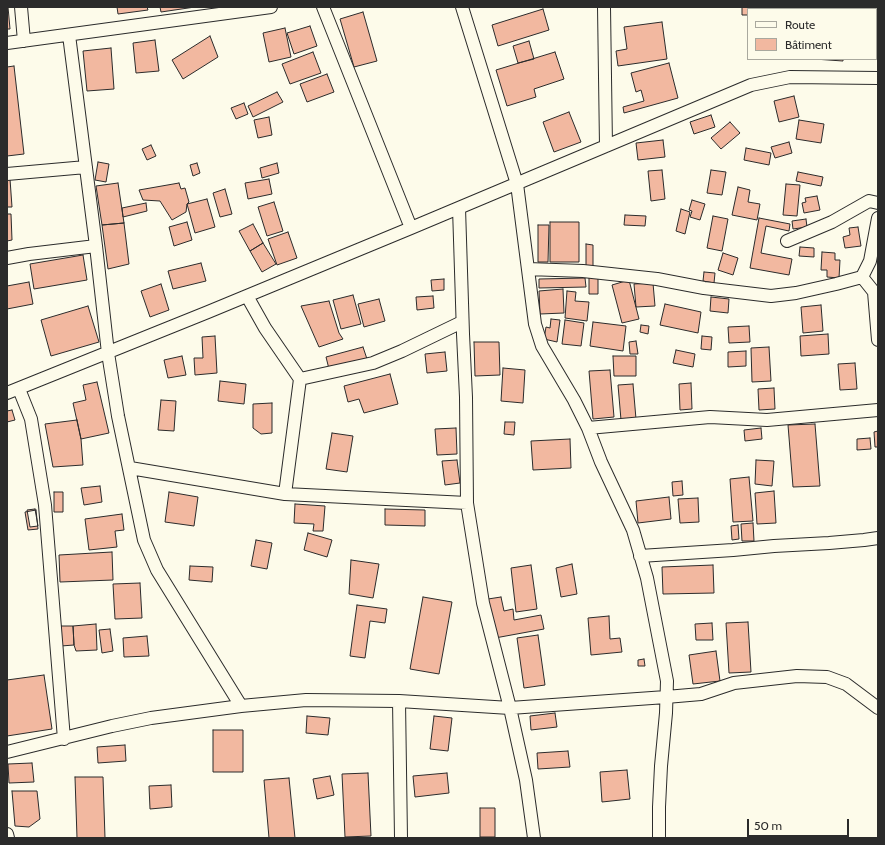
<!DOCTYPE html>
<html>
<head>
<meta charset="utf-8">
<style>
	body { margin:0 }
	#map { position:relative; width:885px; height:845px; overflow:hidden; background:#fdfbea; font-family:Cabin,sans-serif }
	canvas { display:block }
	.frame { position:absolute; inset:0; border:8px solid #2b2b2b; pointer-events:none }
	.legend { position:absolute; left:747px; top:8px; width:130px; height:52px; box-sizing:border-box; background:#fdfbea; border:1px solid #a9a89e; margin:0; padding:5px 7px; list-style:none; font-size:12px; color:#2b2b2b }
	.legend li { display:flex; align-items:center; gap:8px; height:20px }
	.legend b { width:20px; border:1px solid #a9a89e }
	.scale { position:absolute; left:747px; top:819px; width:102px; height:18px; box-sizing:border-box; border:2px solid #2b2b2b; border-top:0; padding-left:5px; font-size:12px; line-height:14px; white-space:nowrap; color:#2b2b2b; -webkit-text-stroke:3px #fdfbea; paint-order:stroke }
</style>
</head>
<body>
<div id="map">
<canvas width="885" height="845"></canvas>
<div class="frame"></div>
<ul class="legend">
<li><b style="height:5px;background:#fdfbea"></b>Route</li>
<li><b style="height:11px;background:#f2b8a0"></b>Bâtiment</li>
</ul>
<div class="scale">50 m</div>
</div>
<script>
const context = document.querySelector('canvas').getContext('2d');
context.lineJoin = 'round';
function fill(path, color) { context.fillStyle = color; context.fill(path, 'evenodd'); }
const poly = rows => new Path2D(rows.map(r => 'M' + r).join(''));
function strokePath(path, color, width, dash) { context.strokeStyle = color; context.lineWidth = width; context.lineCap = dash ? 'butt' : 'round'; context.setLineDash(dash || []); context.stroke(path); }
const building = poly([
	[7,7,8,7,10,29,7,29,7,7],
	[117,7,147,7,148,10,118,14,117,7],
	[160,7,195,7,161,12,160,7],
	[742,7,763,7,763,9,748,9,748,15,742,15,742,7],
	[543,9,549,30,498,46,492,25,543,9],
	[363,12,377,61,354,67,340,19,363,12],
	[662,22,667,59,618,66,616,51,627,49,624,27,662,22],
	[310,26,317,46,294,54,287,33,310,26],
	[285,28,291,57,269,62,263,33,285,28],
	[210,36,218,57,183,79,172,60,210,36],
	[155,40,159,71,136,73,133,43,155,40],
	[529,41,534,59,518,63,513,46,529,41],
	[111,48,114,89,87,91,83,51,111,48],
	[313,52,321,73,290,84,282,64,313,52],
	[555,52,564,79,534,89,536,97,507,106,496,70,555,52],
	[814,59,843,59,843,61,814,59],
	[669,63,678,98,624,113,623,107,644,101,641,90,636,92,631,73,669,63],
	[14,66,24,154,7,156,7,67,14,66],
	[327,74,334,92,307,102,300,84,327,74],
	[277,92,283,102,253,117,248,106,277,92],
	[794,96,799,117,779,122,774,101,794,96],
	[244,103,248,114,236,119,231,108,244,103],
	[569,112,581,142,554,152,543,122,569,112],
	[711,115,715,127,694,134,690,122,711,115],
	[269,117,272,135,258,138,254,120,269,117],
	[799,120,824,124,821,143,796,139,799,120],
	[730,122,740,133,721,149,711,138,730,122],
	[663,140,665,157,638,160,636,143,663,140],
	[789,142,792,153,775,158,771,147,789,142],
	[151,145,156,156,147,160,142,149,151,145],
	[746,148,771,153,769,165,744,160,746,148],
	[98,162,109,164,106,182,95,180,98,162],
	[197,163,200,173,193,176,190,165,197,163],
	[277,163,279,173,262,178,260,168,277,163],
	[662,170,665,199,651,201,648,171,662,170],
	[711,170,726,172,722,195,707,193,711,170],
	[798,172,823,177,821,186,796,181,798,172],
	[7,179,10,179,12,207,7,207,7,179],
	[269,179,272,194,248,199,245,183,269,179],
	[118,183,124,223,102,225,96,186,118,183],
	[179,183,181,189,185,188,189,202,187,204,186,212,172,220,160,201,143,200,139,190,179,183],
	[786,184,800,185,797,216,783,215,786,184],
	[738,187,750,190,748,202,760,204,757,220,732,215,738,187],
	[225,189,232,214,220,217,213,193,225,189],
	[817,196,820,210,804,213,802,203,806,202,805,198,817,196],
	[207,199,215,227,195,233,187,204,207,199],
	[692,200,705,204,700,220,690,217,692,211,689,210,692,200],
	[274,202,283,231,267,236,258,207,274,202],
	[146,203,147,211,123,217,122,208,146,203],
	[681,209,690,212,685,234,676,231,681,209],
	[7,214,11,214,12,240,7,241,7,214],
	[625,215,646,216,645,226,624,225,625,215],
	[713,216,728,219,722,251,707,248,713,216],
	[759,218,790,224,789,231,766,226,761,253,792,259,789,275,750,268,759,218],
	[806,219,807,227,793,229,792,221,806,219],
	[187,222,192,240,174,246,169,227,187,222],
	[550,222,579,222,579,262,550,262,550,222],
	[124,223,129,264,108,269,102,225,124,223],
	[253,224,263,243,250,251,239,231,253,224],
	[538,225,549,225,548,262,538,262,538,225],
	[858,227,861,246,845,248,843,237,850,235,849,228,858,227],
	[288,232,297,258,277,265,268,239,288,232],
	[263,243,276,264,262,272,250,251,263,243],
	[586,244,593,245,593,267,586,267,586,244],
	[800,247,814,248,814,257,799,256,800,247],
	[822,252,835,253,835,260,840,260,839,278,827,277,827,270,821,270,822,252],
	[723,253,738,258,733,275,718,270,723,253],
	[83,255,87,280,34,289,30,264,83,255],
	[201,263,206,281,173,289,168,271,201,263],
	[704,272,715,273,714,283,703,281,704,272],
	[589,277,598,277,598,294,589,294,589,277],
	[585,278,586,287,539,288,539,279,585,278],
	[444,279,444,290,432,291,431,280,444,279],
	[629,280,639,319,622,323,612,285,629,280],
	[29,282,33,304,7,309,7,286,29,282],
	[653,283,655,306,636,307,634,284,653,283],
	[161,284,169,310,150,317,141,291,161,284],
	[563,289,564,313,540,314,539,291,563,289],
	[567,291,576,292,575,301,589,302,587,321,565,318,567,291],
	[353,295,361,324,341,329,333,300,353,295],
	[433,296,434,308,417,310,416,297,433,296],
	[711,297,729,299,728,313,710,311,711,297],
	[379,299,385,321,364,327,358,304,379,299],
	[329,301,339,333,343,339,319,347,301,306,329,301],
	[665,304,701,312,698,333,660,325,665,304],
	[821,305,823,331,803,333,801,307,821,305],
	[88,306,99,342,51,356,41,320,88,306],
	[551,319,560,320,557,342,544,339,546,327,550,328,551,319],
	[565,320,584,323,581,346,562,344,565,320],
	[593,322,626,326,623,351,590,346,593,322],
	[641,325,649,326,648,334,640,332,641,325],
	[749,326,750,342,729,343,728,327,749,326],
	[828,334,829,354,801,356,800,336,828,334],
	[215,336,217,373,195,375,194,358,203,358,202,337,215,336],
	[702,336,712,337,711,350,701,349,702,336],
	[636,341,638,354,630,354,629,342,636,341],
	[474,342,499,342,500,375,475,376,474,342],
	[363,347,367,359,329,369,326,357,363,347],
	[769,347,771,381,752,382,751,348,769,347],
	[676,350,695,354,693,367,673,363,676,350],
	[746,351,746,366,728,367,728,352,746,351],
	[445,352,447,371,427,373,425,354,445,352],
	[182,356,186,375,168,378,164,360,182,356],
	[613,356,636,356,636,376,614,376,613,356],
	[855,363,857,389,840,390,838,364,855,363],
	[503,368,525,370,523,403,501,401,503,368],
	[610,370,614,417,593,419,589,371,610,370],
	[390,374,398,404,364,413,359,399,348,402,344,386,390,374],
	[220,381,246,384,244,404,218,401,220,381],
	[97,382,109,433,81,439,73,403,86,400,83,385,97,382],
	[691,383,692,409,680,410,679,384,691,383],
	[633,384,636,419,621,420,618,385,633,384],
	[774,388,775,409,759,410,758,389,774,388],
	[161,400,176,401,174,431,158,430,161,400],
	[272,403,272,433,261,434,253,428,253,404,272,403],
	[12,410,15,420,7,422,7,411,12,410],
	[77,420,81,439,83,465,53,467,45,424,77,420],
	[505,422,515,422,514,435,504,434,505,422],
	[815,424,820,486,793,487,788,425,815,424],
	[456,428,457,454,437,455,435,429,456,428],
	[761,428,762,439,745,441,744,430,761,428],
	[878,431,878,447,875,447,874,432,878,431],
	[332,433,353,436,347,472,326,469,332,433],
	[870,438,871,449,857,450,857,439,870,438],
	[570,439,571,468,533,470,531,441,570,439],
	[457,460,460,483,445,485,442,461,457,460],
	[756,460,774,461,772,486,755,484,756,460],
	[749,477,753,521,733,522,730,479,749,477],
	[682,481,683,495,673,496,672,482,682,481],
	[100,486,102,502,84,505,81,488,100,486],
	[774,491,776,523,757,524,755,493,774,491],
	[54,492,63,492,63,512,54,512,54,492],
	[169,492,198,497,194,526,165,522,169,492],
	[669,497,671,519,638,523,636,501,669,497],
	[698,498,699,522,680,523,678,499,698,498],
	[295,504,325,506,323,531,313,531,314,524,294,523,295,504],
	[35,509,38,526,30,527,27,510,35,509],
	[385,509,425,510,425,526,385,525,385,509],
	[36,510,38,529,28,530,25,512,36,510],
	[122,514,124,530,115,531,117,547,89,550,85,519,122,514],
	[753,523,754,541,742,541,741,524,753,523],
	[738,525,739,539,732,540,731,526,738,525],
	[308,533,332,540,327,557,304,550,308,533],
	[256,540,272,543,267,569,251,566,256,540],
	[112,552,113,580,60,582,59,555,112,552],
	[351,560,379,564,373,598,349,594,351,560],
	[572,564,577,594,561,597,556,568,572,564],
	[531,565,537,609,516,612,511,568,531,565],
	[713,565,714,593,663,594,662,567,713,565],
	[190,566,213,567,212,582,189,580,190,566],
	[140,583,142,618,115,619,113,584,140,583],
	[423,597,452,602,439,674,410,669,423,597],
	[501,597,504,611,513,609,514,620,541,615,544,629,495,638,488,599,501,597],
	[357,605,387,609,385,623,370,621,365,658,350,656,357,605],
	[609,616,610,639,620,638,622,652,591,655,588,618,609,616],
	[748,622,751,672,729,673,726,623,748,622],
	[712,623,713,640,696,640,695,624,712,623],
	[96,624,97,650,76,651,74,645,73,626,96,624],
	[61,626,73,626,74,645,61,646,61,626],
	[110,629,113,651,102,653,99,630,110,629],
	[538,635,545,685,524,688,517,638,538,635],
	[147,636,149,656,124,657,123,638,147,636],
	[716,651,720,681,693,684,689,655,716,651],
	[644,659,645,666,638,666,638,660,644,659],
	[44,675,52,729,7,736,7,680,44,675],
	[555,713,557,727,531,730,530,716,555,713],
	[307,716,330,718,328,735,306,733,307,716],
	[434,716,452,718,448,751,430,749,434,716],
	[213,730,243,730,243,772,213,772,213,730],
	[125,745,126,761,98,763,97,747,125,745],
	[568,751,570,767,538,769,537,753,568,751],
	[32,763,34,782,9,783,8,764,32,763],
	[627,770,630,799,602,802,600,772,627,770],
	[368,773,371,836,345,837,342,774,368,773],
	[447,773,449,793,415,797,413,776,447,773],
	[330,776,334,795,317,799,313,779,330,776],
	[75,777,103,777,105,838,77,838,75,777],
	[289,778,295,838,269,838,264,780,289,778],
	[171,785,172,807,150,809,149,786,171,785],
	[12,791,37,791,40,819,29,827,15,826,12,791],
	[480,808,495,808,495,837,480,837,480,808]
]);
fill(building, '#f2b8a0');
strokePath(building, '#2b2b2b', 1);
const minor = poly([
	[21,7,24,41],
	[323,7,411,228],
	[462,7,517,184,535,324,542,346,574,400,588,428,601,462,633,530,647,578,667,681,666,713,661,766,659,807,659,838],
	[604,7,606,146],
	[69,35,96,246,108,353,118,416,144,540,157,570,241,706],
	[7,43,271,7],
	[7,174,86,167],
	[459,208,463,334,466,397,467,503,483,603,510,708,526,780,534,838],
	[787,241,832,222,869,201,878,203],
	[7,258,29,254,96,246],
	[528,269,583,271,657,279,704,288,771,296,796,293,836,284,862,277,870,261,878,218],
	[862,277,874,292,878,340],
	[247,296,265,328,300,379,373,363,402,351,462,322],
	[300,379,285,494,467,503],
	[19,389,31,419,45,505,64,739],
	[7,393,208,312,411,228,751,85,790,77,878,78],
	[588,428,710,417,767,420,878,410],
	[130,468,285,494],
	[640,556,733,550,774,546,829,543,864,540,878,538],
	[399,701,510,708,666,697,701,694,734,683,797,676,827,677,846,684,878,708],
	[7,752,112,726,151,718,241,706,306,700,399,701,401,838],
	[7,834,8,838]
]);
strokePath(minor, '#2b2b2b', 14);
strokePath(minor, '#fdfbea', 12);
</script>
</body>
</html>
